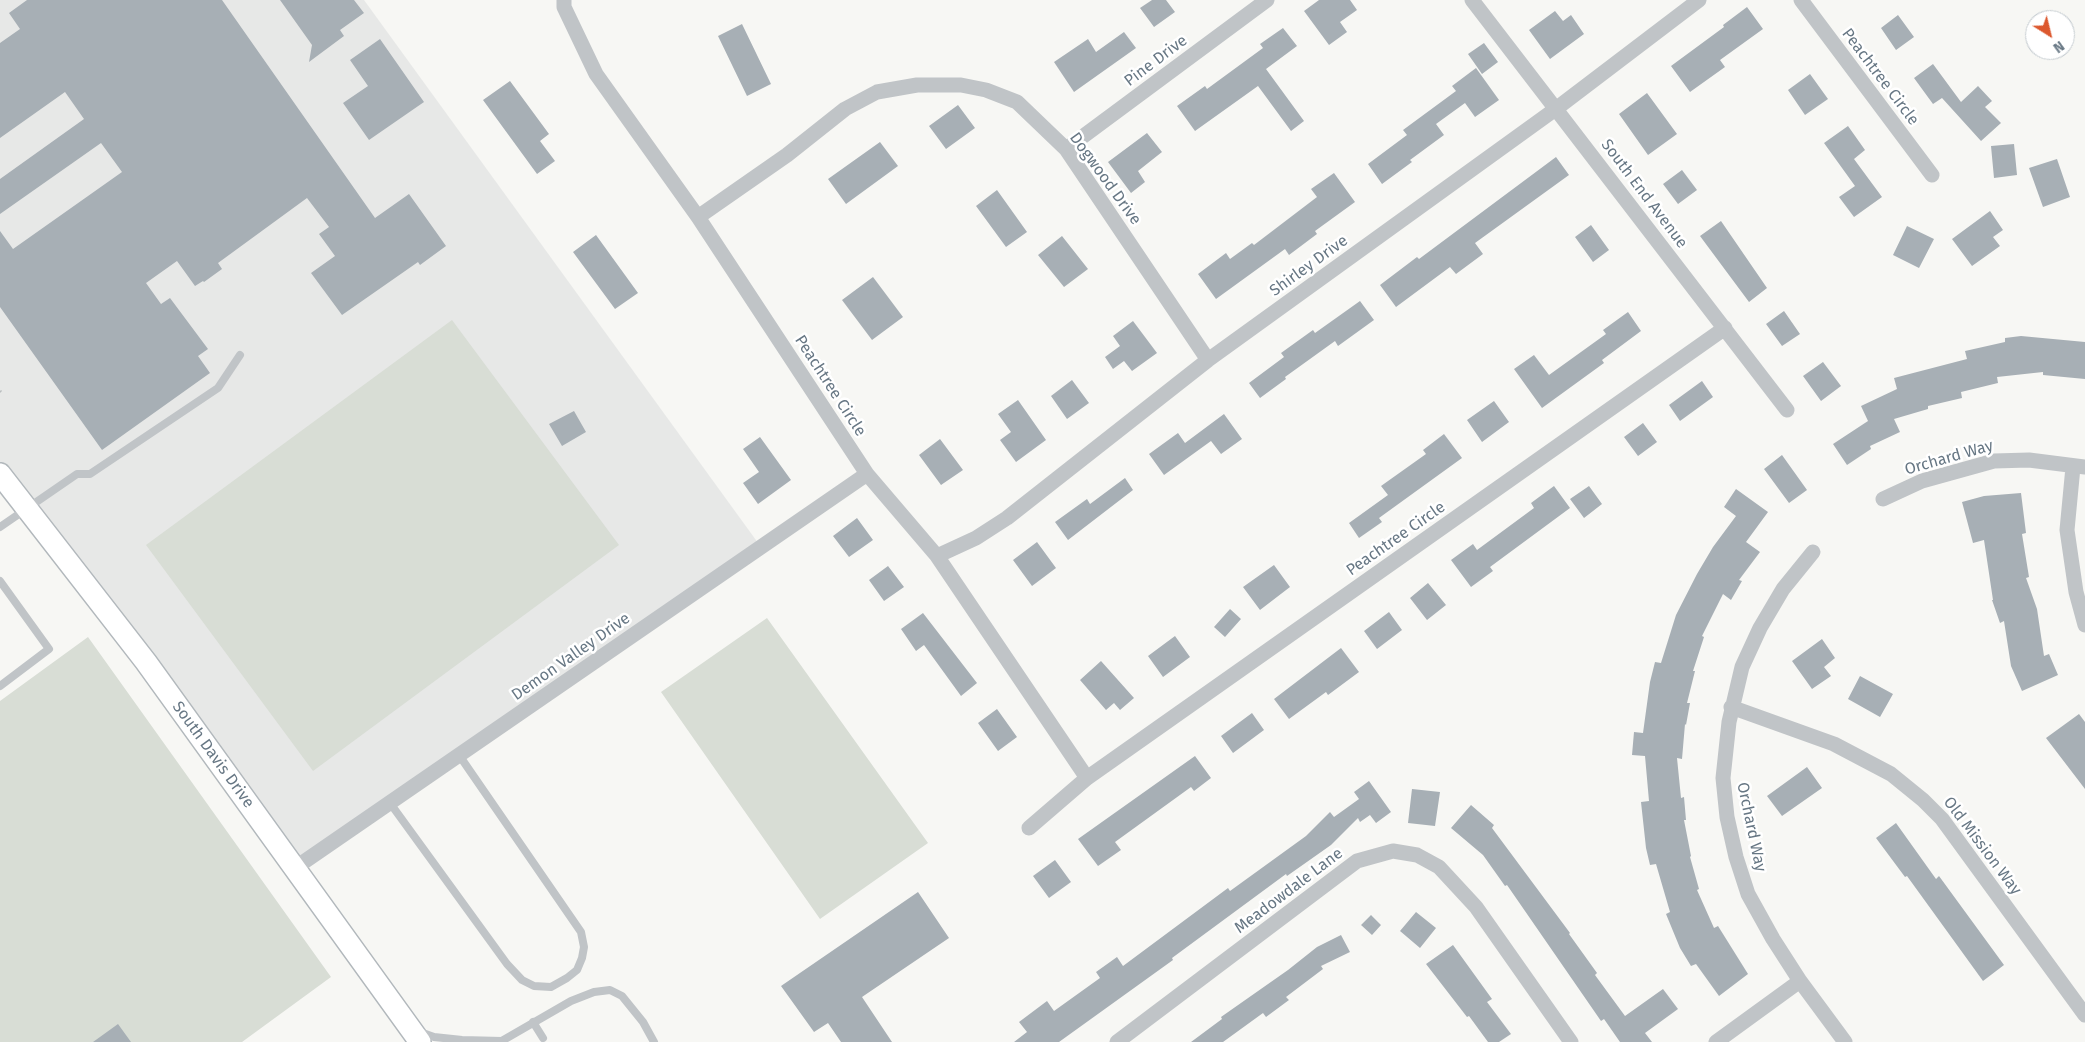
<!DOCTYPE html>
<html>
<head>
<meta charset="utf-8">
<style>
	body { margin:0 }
	#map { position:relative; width:2085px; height:1042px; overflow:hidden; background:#f7f7f4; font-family:"Fira Sans",sans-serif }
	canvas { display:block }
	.north { position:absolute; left:2025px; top:10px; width:50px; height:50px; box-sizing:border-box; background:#fff; border:1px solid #c2c9ce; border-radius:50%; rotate:144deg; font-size:14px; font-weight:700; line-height:20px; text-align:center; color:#677784 }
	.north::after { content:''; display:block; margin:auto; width:18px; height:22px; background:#dc582e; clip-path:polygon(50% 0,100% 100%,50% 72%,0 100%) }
</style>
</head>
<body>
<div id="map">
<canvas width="2085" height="1042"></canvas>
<div class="north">N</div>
</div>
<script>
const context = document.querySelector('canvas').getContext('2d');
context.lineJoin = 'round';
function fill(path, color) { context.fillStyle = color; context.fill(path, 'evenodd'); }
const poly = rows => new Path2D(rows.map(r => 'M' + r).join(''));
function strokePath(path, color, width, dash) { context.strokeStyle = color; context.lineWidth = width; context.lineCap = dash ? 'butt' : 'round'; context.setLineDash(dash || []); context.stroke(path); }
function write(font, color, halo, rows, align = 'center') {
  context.font = font + ' "Fira Sans",sans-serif'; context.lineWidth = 5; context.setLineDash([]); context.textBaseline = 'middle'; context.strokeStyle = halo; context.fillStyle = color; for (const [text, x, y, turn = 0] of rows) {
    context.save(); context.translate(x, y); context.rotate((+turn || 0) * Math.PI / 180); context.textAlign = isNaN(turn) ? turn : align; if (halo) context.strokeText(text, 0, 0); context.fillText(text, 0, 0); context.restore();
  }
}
fill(poly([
	[0,0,364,0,761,547,295,868,0,474]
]), '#e7e8e7');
fill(poly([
	[452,320,619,545,313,771,146,545],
	[767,618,928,843,820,919,661,692],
	[88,637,331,977,242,1042,0,1042,0,701]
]), '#d8ddd5');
fill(poly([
	[27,0,222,0,375,218,409,194,446,246,420,265,418,262,342,315,311,273,335,256,319,234,329,227,307,198,218,263,222,269,204,282,203,281,195,286,177,261,146,283,161,304,170,298,208,349,198,356,210,373,102,450,0,307,0,231,13,249,122,172,101,143,0,214,0,179,84,119,65,92,0,138,0,43,20,29,9,13],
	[280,0,354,0,364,13,340,30,344,36,309,62,312,45],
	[1152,0,1166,0,1175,12,1154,27,1140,8],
	[1319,0,1350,0,1357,10,1340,22,1347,32,1329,45,1304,11],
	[1747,7,1763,29,1720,60,1725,67,1690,92,1671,66,1724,27,1723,25],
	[1555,11,1563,21,1571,15,1584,34,1550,59,1529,30],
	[1898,15,1914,37,1896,50,1881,28],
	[742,24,771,84,747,96,718,36],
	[1283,28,1297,46,1266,69,1304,121,1291,131,1258,86,1195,131,1177,106,1205,86,1207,89,1263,48,1260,44],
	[1124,32,1136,48,1074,92,1054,62,1088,39,1096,52],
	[380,39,424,102,369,140,343,103,368,86,350,60],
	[1484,43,1498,62,1482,74,1468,54],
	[1933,64,1961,102,1978,86,1992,101,1985,107,2001,123,1981,141,1942,98,1933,104,1914,78],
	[1476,68,1499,100,1475,117,1465,103,1436,124,1444,135,1410,160,1412,162,1382,184,1368,164,1407,135,1403,130,1456,91,1452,86],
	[1810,74,1828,99,1805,115,1788,90],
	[510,81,549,134,540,141,555,161,537,174,483,100],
	[1647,93,1677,134,1648,155,1619,114],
	[958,105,975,128,946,149,929,126],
	[1848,126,1865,150,1854,159,1882,197,1854,217,1839,197,1855,186,1824,143],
	[1147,133,1162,152,1138,171,1145,182,1131,193,1108,162],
	[880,142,898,166,846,204,828,179],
	[2014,144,2017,175,1994,178,1991,146],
	[1556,157,1569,175,1475,243,1483,254,1456,274,1450,267,1396,307,1380,285,1417,257,1419,259],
	[2057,159,2070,197,2043,207,2029,168],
	[1682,170,1697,190,1678,204,1663,184],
	[1334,173,1355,202,1315,231,1317,234,1289,255,1285,249,1216,299,1198,274,1226,253,1230,259,1252,243,1254,245,1317,197,1311,189],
	[997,190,1027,232,1006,247,976,206],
	[1990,211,2003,230,1993,237,2000,246,1972,266,1952,239],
	[1721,221,1767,288,1749,302,1700,236],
	[1591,225,1609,250,1593,262,1575,237],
	[1907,226,1934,239,1919,268,1893,255],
	[596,235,638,293,615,309,573,252],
	[1062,236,1088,269,1064,287,1038,255],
	[873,277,903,317,872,340,842,300],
	[1360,301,1374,320,1338,346,1335,341,1285,377,1286,379,1260,398,1249,383,1284,357,1281,353,1313,330,1315,333],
	[1784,311,1800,334,1782,346,1766,324],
	[1628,312,1641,331,1602,360,1604,363,1542,408,1514,369,1534,355,1549,375,1606,334,1603,330],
	[1133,321,1157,353,1132,371,1124,361,1113,369,1105,357,1120,346,1113,336],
	[2021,336,2085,342,2085,379,2043,375,2043,372,1997,377,1998,383,1961,392,1962,398,1928,406,1928,409,1894,419,1900,432,1870,446,1871,449,1847,465,1833,444,1868,421,1861,406,1897,389,1894,378,1967,359,1965,351,2005,342,2005,338],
	[1823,362,1841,386,1821,401,1803,376],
	[1072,380,1089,403,1067,419,1051,396],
	[1702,381,1713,397,1680,421,1669,405],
	[1018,400,1046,440,1016,462,1000,440,1011,432,998,414],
	[1494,401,1509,422,1482,442,1467,420],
	[574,411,586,432,562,446,549,424],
	[1224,414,1242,439,1221,454,1211,441,1164,475,1149,454,1178,433,1185,443],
	[1643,423,1657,442,1638,456,1624,437],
	[1444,434,1462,458,1379,518,1382,522,1359,538,1349,523,1388,495,1381,486,1426,454,1423,450],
	[760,437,791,480,758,504,743,483,759,472,743,449],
	[940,439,963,470,941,485,919,455],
	[1782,455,1807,490,1789,503,1764,469],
	[1125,478,1133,490,1068,540,1055,522,1087,499,1090,504],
	[1554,486,1570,508,1490,567,1493,571,1471,587,1451,560,1473,544,1477,550,1534,508,1531,503],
	[1589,486,1602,504,1584,518,1570,499],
	[1736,489,1768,512,1746,542,1760,552,1739,580,1742,581,1731,600,1723,594,1702,636,1704,637,1693,671,1695,671,1687,703,1690,703,1686,725,1685,724,1682,759,1677,758,1681,798,1684,797,1686,820,1684,820,1691,856,1690,857,1699,889,1697,890,1714,928,1718,926,1748,974,1719,996,1696,964,1691,966,1680,948,1666,914,1670,912,1656,864,1650,865,1646,848,1641,802,1649,801,1645,756,1632,755,1634,732,1643,733,1650,682,1655,662,1661,663,1676,615,1697,574,1713,547,1736,516,1724,507],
	[2021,493,2026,533,2022,534,2029,577,2026,578,2037,609,2044,656,2049,654,2058,675,2022,691,2011,666,2004,621,2000,623,1992,600,1993,600,1984,540,1973,543,1962,502,1984,496],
	[857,518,873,540,849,557,833,536],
	[1037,542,1056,568,1032,586,1013,560],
	[1274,565,1290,587,1260,610,1243,587],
	[888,566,904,587,884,601,869,580],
	[1428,583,1446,605,1427,620,1410,598],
	[1230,609,1241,619,1225,637,1214,627],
	[1389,612,1402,630,1377,649,1364,631],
	[923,613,977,683,961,696,924,645,916,651,901,629],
	[1175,636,1190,657,1163,677,1148,656],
	[1822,639,1835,658,1824,667,1831,676,1812,689,1792,661],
	[1341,648,1359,672,1328,695,1326,692,1289,719,1274,699],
	[1101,661,1134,698,1120,710,1114,703,1106,710,1080,680],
	[1860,676,1893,694,1880,717,1848,699],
	[997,709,1017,737,998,751,978,723],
	[1252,713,1264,730,1233,753,1221,736],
	[2079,714,2085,722,2085,789,2046,738],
	[1195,756,1211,778,1194,791,1191,787,1115,842,1121,850,1098,866,1078,839],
	[1807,767,1822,788,1782,816,1767,796],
	[1369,781,1391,812,1376,823,1370,815,1360,822,1358,818,1331,845,1287,876,1286,874,1172,958,1173,960,1059,1042,1014,1042,1027,1032,1019,1022,1047,1001,1054,1011,1100,978,1096,972,1117,957,1123,966,1228,888,1230,891,1306,836,1330,812,1334,817,1359,799,1354,792],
	[1412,789,1440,792,1435,826,1408,823],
	[1471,805,1494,825,1492,828,1570,933,1569,934,1597,973,1595,975,1625,1016,1663,989,1678,1009,1645,1033,1652,1042,1620,1042,1604,1019,1601,1021,1507,885,1505,886,1483,855,1451,828],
	[1896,823,1936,879,1939,876,2004,965,1983,981,1907,876,1905,877,1876,838],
	[1055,860,1071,882,1049,898,1033,876],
	[918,892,949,938,862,997,892,1042,841,1042,828,1023,814,1032,781,986],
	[1416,912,1436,928,1420,948,1400,931],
	[1371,915,1381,925,1372,935,1361,925],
	[1341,935,1350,952,1321,966,1323,969,1286,997,1289,1000,1266,1017,1263,1013,1223,1042,1191,1042,1222,1019,1221,1017,1288,970,1317,947],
	[1453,945,1492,999,1487,1002,1511,1034,1499,1042,1488,1042,1469,1016,1467,1017,1426,964],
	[118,1024,131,1042,93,1042]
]), '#a7afb5');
const secondary = poly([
	[0,474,146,662,420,1042]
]);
strokePath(secondary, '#b2b8bc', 24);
strokePath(poly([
	[0,391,1,392]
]), '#babdbf', 3, [2.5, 2.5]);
strokePath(poly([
	[0,527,77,474,90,474,218,388,240,355],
	[0,581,49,649,0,686],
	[390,803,507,964,522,980,534,986,551,987,567,978,577,970,582,958,584,947,581,932,459,755],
	[533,1022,543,1038],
	[420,1032,434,1037,462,1040,502,1041],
	[500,1042,571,1001,594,992,610,990,622,996,643,1022,654,1042]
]), '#c0c4c7', 8);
strokePath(poly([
	[564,0,564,7,596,74,698,217,867,474,937,556,1087,778,1725,328],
	[1472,0,1787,410],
	[1801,0,1932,175],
	[1066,149,1267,0],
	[698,217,787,155,845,109,877,92,917,85,961,85,986,90,1017,102,1066,149,1208,360],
	[2073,467,2067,530,2076,592,2085,625],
	[1883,499,1922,481,1994,461,2029,460,2085,467],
	[1813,552,1783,589,1760,628,1742,667,1729,722,1723,778,1727,817,1736,857,1748,894,1773,939,1800,981,1845,1042],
	[937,556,976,538,1007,518,1208,360,1557,108,1699,0],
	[1731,707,1834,744,1891,774,1923,800,1942,819,2085,1015],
	[1029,828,1087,778],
	[295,868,867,474],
	[1117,1042,1357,861,1393,851,1417,855,1439,867,1476,907,1571,1042],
	[1716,1042,1800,981]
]), '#c0c4c7', 15);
strokePath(secondary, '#fff', 21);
write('16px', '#677784', '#fff', [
	["Pine Drive",1156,61,-37],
	["Peachtree Circle",1880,77,53],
	["Dogwood Drive",1105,179,54],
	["South End Avenue",1644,194,53],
	["Shirley Drive",1309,266,-36],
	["Peachtree Circle",830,386,57],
	["Orchard Way",1949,458,-16],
	["Peachtree Circle",1396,539,-35],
	["Demon Valley Drive",571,657,-35],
	["South Davis Drive",213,755,54],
	["Orchard Way",1751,827,78],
	["Old Mission Way",1982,846,53],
	["Meadowdale Lane",1289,891,-37]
]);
</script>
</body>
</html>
